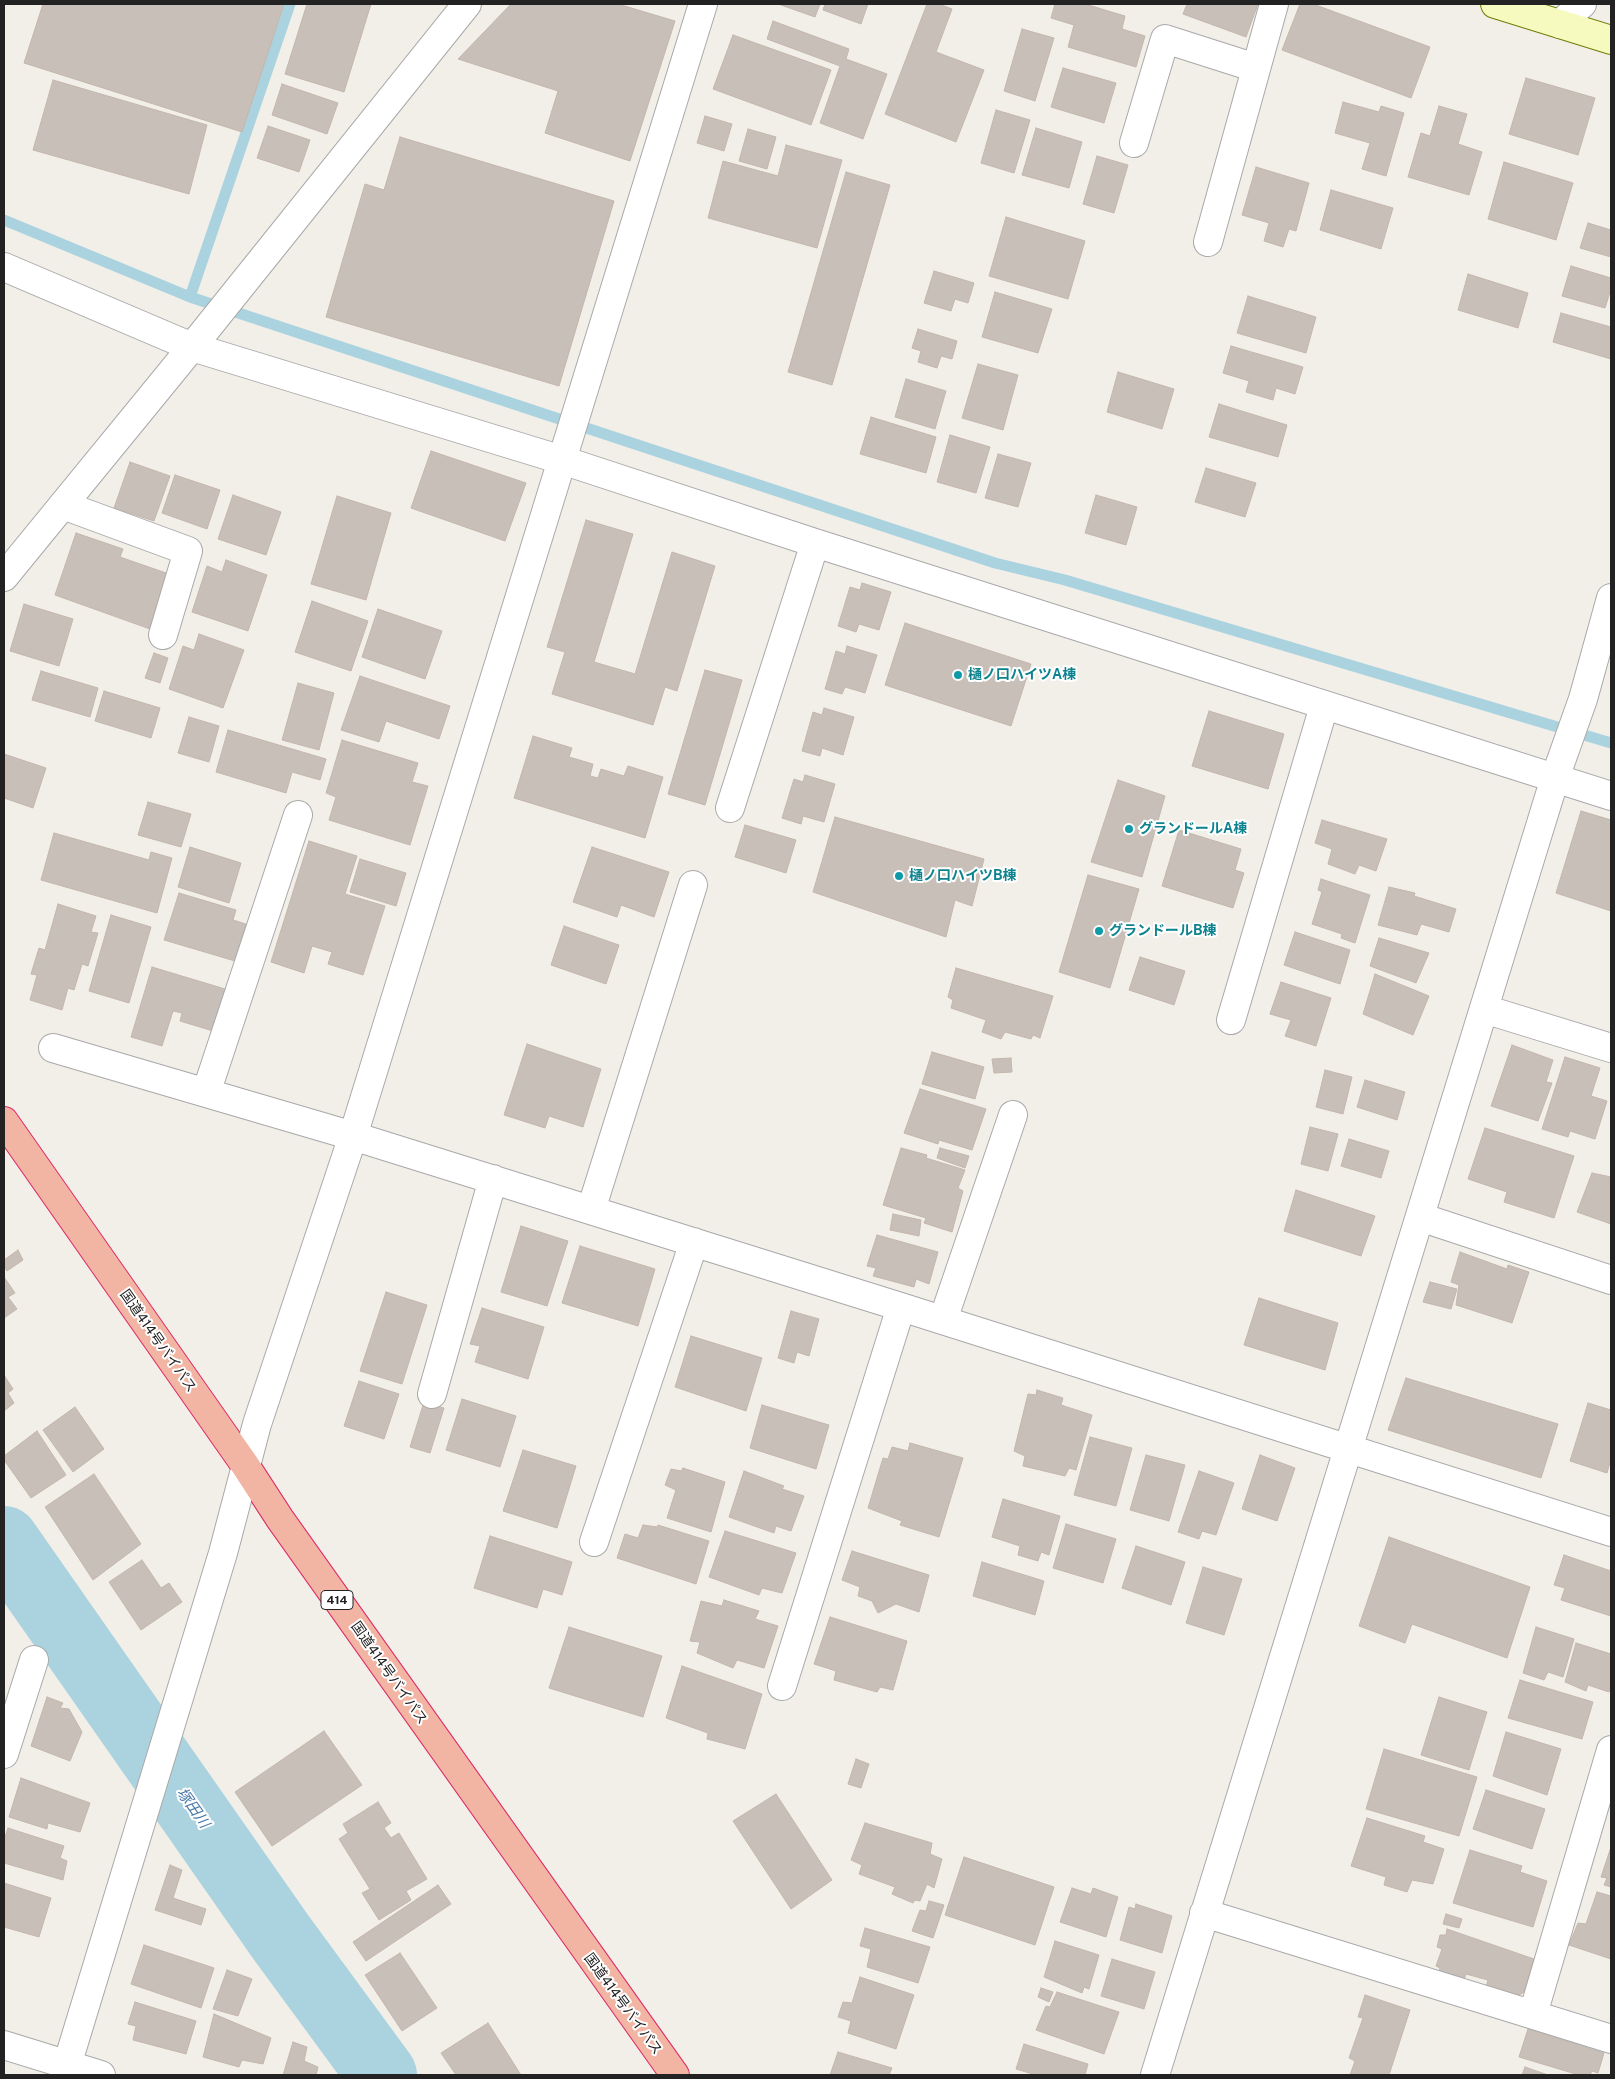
<!DOCTYPE html>
<html>
<head>
<meta charset="utf-8">
<style>
	body { margin:0 }
	#map { position:relative; width:1615px; height:2079px; overflow:hidden; background:#f2efe9; font-family:"Public Sans",sans-serif }
	canvas { display:block }
	.frame { position:absolute; inset:0; border:5px solid #222; pointer-events:none }
</style>
</head>
<body>
<div id="map">
<canvas width="1615" height="2079"></canvas>
<div class="frame"></div>
</div>
<script>
const context = document.querySelector('canvas').getContext('2d');
context.lineJoin = 'round';
const poly = rows => new Path2D(rows.map(r => 'M' + r).join(''));
function strokePath(path, color, width, dash) { context.strokeStyle = color; context.lineWidth = width; context.lineCap = dash ? 'butt' : 'round'; context.setLineDash(dash || []); context.stroke(path); }
function fill(path, color) { context.fillStyle = color; context.fill(path, 'evenodd'); }
function write(font, color, halo, rows, align = 'center') {
  context.font = font + ' "Public Sans","Noto Sans JP",sans-serif'; context.lineWidth = 4; context.setLineDash([]); context.textBaseline = 'middle'; context.strokeStyle = halo; context.fillStyle = color; for (const [text, x, y, turn = 0] of rows) {
    context.save(); context.translate(x, y); context.rotate((+turn || 0) * Math.PI / 180); context.textAlign = isNaN(turn) ? turn : align; if (halo) context.strokeText(text, 0, 0); context.fillText(text, 0, 0); context.restore();
  }
}
strokePath(poly([
	[4,220,190,297,995,563,1065,580,1611,743],
	[190,297,290,4]
]), '#aad3df', 11);
strokePath(poly([
	[4,1541,280,1936,382,2075]
]), '#aad3df', 70);
const building = poly([
	[43,4,284,4,242,132,24,63,43,4],
	[307,4,371,4,344,92,285,74,307,4],
	[511,4,618,4,675,21,630,161,545,133,558,91,458,59,511,4],
	[778,4,820,4,815,17,778,4],
	[825,4,868,4,861,24,823,10,825,4],
	[927,4,939,4,952,9,936,52,984,70,956,142,885,114,927,4],
	[1055,4,1085,4,1125,16,1122,29,1145,36,1136,67,1068,47,1074,25,1051,18,1055,4],
	[1187,4,1258,4,1246,37,1183,14,1187,4],
	[1300,4,1313,4,1430,47,1411,98,1282,50,1300,4],
	[773,21,849,49,846,59,887,74,863,139,820,123,840,66,767,39,773,21],
	[1022,29,1054,38,1035,101,1004,91,1022,29],
	[733,35,831,70,811,125,713,89,733,35],
	[1063,68,1116,83,1104,123,1051,107,1063,68],
	[1526,78,1595,98,1578,155,1509,134,1526,78],
	[53,80,207,125,189,194,33,150,53,80],
	[282,84,338,103,327,134,272,115,282,84],
	[1343,102,1379,112,1381,106,1404,113,1386,176,1362,169,1370,143,1335,133,1343,102],
	[1439,106,1467,114,1458,144,1482,152,1469,195,1408,177,1421,133,1430,136,1439,106],
	[996,110,1030,120,1014,173,981,163,996,110],
	[705,116,732,124,724,151,697,143,705,116],
	[268,126,310,140,299,172,257,158,268,126],
	[1036,128,1082,142,1069,188,1022,175,1036,128],
	[748,129,776,137,767,169,739,161,748,129],
	[400,137,614,201,559,386,326,317,365,184,384,190,400,137],
	[786,145,842,160,817,248,708,218,723,161,778,176,786,145],
	[1097,156,1128,165,1114,213,1083,204,1097,156],
	[1504,162,1573,183,1556,240,1488,219,1504,162],
	[1256,167,1309,183,1296,231,1289,229,1283,247,1264,241,1269,223,1242,215,1256,167],
	[846,172,890,185,832,385,788,372,846,172],
	[1331,190,1393,208,1381,249,1320,230,1331,190],
	[1006,217,1085,241,1068,299,989,276,1006,217],
	[1588,223,1611,230,1611,257,1580,248,1588,223],
	[1571,266,1611,278,1611,289,1605,308,1562,296,1571,266],
	[934,271,974,283,968,303,955,299,951,311,924,303,934,271],
	[1468,274,1528,293,1518,328,1458,310,1468,274],
	[995,292,1052,309,1038,353,982,337,995,292],
	[1248,296,1316,317,1306,353,1237,333,1248,296],
	[1561,313,1611,327,1611,359,1553,342,1561,313],
	[918,329,957,341,952,359,941,356,937,368,918,362,921,351,912,348,918,329],
	[1231,346,1303,367,1295,394,1276,388,1273,400,1246,392,1249,381,1223,373,1231,346],
	[978,364,1018,375,1003,430,962,418,978,364],
	[1118,372,1174,389,1162,429,1107,412,1118,372],
	[906,379,946,391,935,429,895,417,906,379],
	[1219,404,1287,425,1278,457,1209,437,1219,404],
	[871,417,936,437,926,473,860,454,871,417],
	[950,435,990,447,976,493,937,482,950,435],
	[431,451,526,483,505,541,411,508,431,451],
	[998,454,1031,463,1018,507,985,498,998,454],
	[130,462,170,476,154,521,114,508,130,462],
	[1206,468,1256,483,1245,517,1195,502,1206,468],
	[175,475,220,490,207,529,162,513,175,475],
	[233,495,281,512,266,555,218,539,233,495],
	[1096,495,1137,507,1126,545,1085,533,1096,495],
	[337,496,391,513,366,600,311,584,337,496],
	[586,520,633,534,594,662,635,674,672,552,715,566,677,691,665,687,653,725,552,694,565,652,547,647,586,520],
	[76,533,123,549,120,557,169,574,150,629,55,595,76,533],
	[226,560,267,575,248,631,192,612,207,566,222,572,226,560],
	[862,583,891,592,879,630,859,624,856,632,838,626,850,587,860,590,862,583],
	[312,601,368,621,351,671,295,652,312,601],
	[24,604,73,619,59,666,10,651,24,604],
	[378,609,442,631,425,679,362,657,378,609],
	[905,623,1031,664,1011,726,885,685,905,623],
	[199,634,244,650,223,708,169,689,183,646,194,650,199,634],
	[847,646,877,655,865,693,845,687,842,694,825,689,836,651,845,654,847,646],
	[154,653,168,658,160,683,145,678,154,653],
	[705,670,742,680,705,805,668,794,705,670],
	[41,671,98,688,90,717,32,700,41,671],
	[360,676,450,706,439,739,386,721,379,742,341,730,360,676],
	[298,683,334,693,319,750,282,740,298,683],
	[104,691,160,708,151,738,95,721,104,691],
	[824,708,854,717,843,755,822,748,820,756,802,751,813,712,822,715,824,708],
	[1209,711,1284,734,1268,789,1192,766,1209,711],
	[189,717,219,726,209,762,178,753,189,717],
	[228,730,326,759,320,780,292,772,286,793,216,772,228,730],
	[533,736,572,748,569,757,593,764,590,776,598,778,601,769,624,776,628,766,663,777,645,838,514,798,533,736],
	[342,740,418,763,412,782,428,786,410,845,329,820,336,797,326,793,342,740],
	[4,754,46,768,33,808,4,798,4,754],
	[805,775,835,784,824,822,803,816,801,824,782,818,794,779,803,782,805,775],
	[1118,780,1165,796,1142,877,1091,862,1118,780],
	[148,802,191,814,181,847,138,835,148,802],
	[1581,811,1611,820,1611,911,1556,893,1581,811],
	[835,817,984,859,972,906,955,900,946,937,813,892,835,817],
	[1322,820,1387,839,1376,871,1359,865,1355,874,1328,864,1332,849,1315,843,1322,820],
	[745,825,796,840,786,873,735,857,745,825],
	[1179,830,1241,849,1235,870,1244,873,1233,908,1162,886,1179,830],
	[54,833,149,860,151,852,172,858,157,913,41,880,54,833],
	[309,841,357,856,345,894,385,906,363,975,328,964,332,952,312,946,304,973,271,962,309,841],
	[190,847,241,863,229,903,178,887,190,847],
	[592,847,669,872,654,917,621,905,617,917,573,902,592,847],
	[360,859,406,873,396,906,350,892,360,859],
	[1088,875,1139,889,1110,988,1059,972,1088,875],
	[1321,879,1370,895,1355,943,1341,938,1342,934,1312,924,1322,892,1318,890,1321,879],
	[1389,887,1415,893,1414,896,1456,909,1449,932,1421,924,1417,935,1378,925,1389,887],
	[179,893,236,910,233,920,246,924,235,961,164,940,179,893],
	[58,904,96,916,91,932,98,933,88,966,82,964,74,990,68,988,62,1010,30,1000,37,975,31,974,39,948,45,950,58,904],
	[111,915,151,927,129,1003,89,991,111,915],
	[564,926,619,945,606,984,551,965,564,926],
	[1295,932,1350,950,1340,984,1284,965,1295,932],
	[1379,938,1429,953,1416,983,1370,966,1379,938],
	[1140,957,1185,971,1174,1005,1129,990,1140,957],
	[152,967,225,989,213,1031,180,1021,182,1013,173,1011,162,1046,131,1037,152,967],
	[956,968,1053,996,1040,1038,1033,1035,1031,1039,1005,1032,1001,1039,982,1032,986,1020,951,1008,953,1000,948,997,956,968],
	[1375,974,1429,996,1413,1035,1363,1014,1375,974],
	[1281,982,1331,998,1316,1046,1285,1036,1291,1020,1270,1014,1281,982],
	[527,1044,601,1069,583,1127,549,1116,545,1128,504,1115,527,1044],
	[1512,1045,1553,1060,1546,1082,1552,1083,1538,1121,1491,1106,1512,1045],
	[932,1052,984,1067,975,1099,922,1084,932,1052],
	[1565,1057,1600,1068,1591,1096,1607,1101,1595,1139,1570,1131,1568,1137,1542,1129,1565,1057],
	[1011,1058,1012,1072,994,1073,992,1059,1011,1058],
	[1325,1070,1352,1077,1343,1114,1316,1107,1325,1070],
	[1365,1080,1405,1092,1397,1120,1357,1107,1365,1080],
	[920,1089,986,1109,972,1150,939,1140,938,1144,904,1133,920,1089],
	[1310,1127,1338,1134,1328,1171,1301,1164,1310,1127],
	[1485,1128,1574,1156,1554,1218,1504,1202,1507,1192,1468,1179,1485,1128],
	[1349,1139,1389,1151,1381,1178,1341,1166,1349,1139],
	[901,1148,927,1155,926,1158,965,1170,958,1188,963,1191,952,1232,924,1223,926,1218,883,1205,901,1148],
	[940,1148,969,1156,965,1168,937,1158,940,1148],
	[1592,1173,1611,1177,1611,1224,1577,1212,1592,1173],
	[1296,1190,1375,1216,1361,1256,1284,1231,1296,1190],
	[893,1214,921,1220,919,1236,890,1230,893,1214],
	[521,1226,568,1241,547,1306,501,1292,521,1226],
	[877,1235,938,1252,929,1284,916,1279,914,1287,873,1276,876,1268,867,1266,877,1235],
	[580,1246,655,1269,638,1326,562,1303,580,1246],
	[18,1250,23,1260,7,1271,4,1266,4,1260,18,1250],
	[1460,1252,1507,1269,1508,1265,1529,1272,1512,1323,1456,1305,1459,1285,1451,1282,1460,1252],
	[4,1277,15,1293,8,1297,17,1309,4,1318,4,1277],
	[1430,1282,1457,1289,1451,1309,1423,1302,1430,1282],
	[386,1292,427,1305,402,1384,360,1371,386,1292],
	[1259,1298,1338,1323,1325,1370,1244,1345,1259,1298],
	[482,1308,544,1327,528,1379,475,1362,480,1346,470,1344,482,1308],
	[791,1311,819,1319,809,1356,797,1352,794,1363,778,1358,791,1311],
	[691,1336,762,1358,746,1411,675,1387,691,1336],
	[4,1375,13,1389,8,1393,14,1403,4,1411,4,1375],
	[1406,1378,1558,1424,1541,1478,1388,1430,1406,1378],
	[359,1381,399,1394,384,1439,344,1426,359,1381],
	[1037,1390,1063,1398,1061,1405,1092,1415,1076,1470,1069,1468,1065,1476,1023,1466,1025,1456,1014,1451,1028,1394,1036,1395,1037,1390],
	[462,1399,516,1416,500,1467,446,1450,462,1399],
	[424,1402,444,1408,430,1453,410,1447,424,1402],
	[1588,1403,1611,1410,1611,1459,1607,1473,1570,1461,1588,1403],
	[762,1405,829,1425,816,1469,750,1448,762,1405],
	[75,1407,104,1449,73,1472,43,1430,75,1407],
	[37,1431,66,1475,31,1498,4,1460,4,1456,37,1431],
	[1090,1437,1132,1448,1116,1506,1074,1495,1090,1437],
	[910,1443,963,1458,939,1537,900,1525,902,1521,868,1508,883,1458,888,1459,892,1447,908,1451,910,1443],
	[523,1450,576,1466,557,1528,503,1511,523,1450],
	[1146,1455,1185,1465,1169,1521,1130,1510,1146,1455],
	[1260,1455,1295,1468,1277,1521,1242,1509,1260,1455],
	[683,1468,725,1482,711,1532,667,1518,676,1490,665,1485,671,1469,681,1471,683,1468],
	[744,1471,784,1486,782,1489,804,1496,791,1531,776,1526,774,1533,729,1517,744,1471],
	[1199,1471,1234,1483,1216,1535,1202,1531,1199,1539,1178,1532,1199,1471],
	[94,1474,141,1544,93,1580,45,1507,94,1474],
	[1003,1499,1060,1516,1049,1555,1041,1552,1038,1561,1018,1555,1020,1546,992,1537,1003,1499],
	[1066,1524,1116,1539,1103,1583,1053,1568,1066,1524],
	[643,1525,657,1527,658,1525,709,1541,696,1584,617,1558,625,1534,638,1538,643,1525],
	[725,1531,796,1553,782,1593,762,1588,759,1595,709,1577,725,1531],
	[490,1536,572,1562,562,1595,543,1589,537,1608,474,1588,490,1536],
	[1389,1537,1530,1587,1507,1658,1412,1624,1405,1643,1359,1626,1389,1537],
	[1136,1546,1185,1562,1171,1605,1122,1588,1136,1546],
	[852,1551,929,1575,919,1612,896,1604,878,1613,872,1601,858,1596,860,1587,842,1580,852,1551],
	[1564,1555,1611,1571,1611,1616,1561,1600,1565,1588,1554,1585,1564,1555],
	[142,1560,161,1588,169,1583,182,1602,141,1630,109,1582,142,1560],
	[982,1562,1044,1581,1035,1615,973,1596,982,1562],
	[1203,1567,1242,1579,1224,1635,1186,1623,1203,1567],
	[724,1600,759,1611,755,1619,778,1626,764,1668,737,1660,733,1668,697,1653,700,1642,690,1641,701,1601,722,1606,724,1600],
	[830,1617,907,1641,893,1690,880,1687,877,1692,834,1680,836,1671,814,1664,830,1617],
	[569,1627,662,1656,643,1717,549,1688,569,1627],
	[1536,1627,1574,1639,1563,1677,1548,1672,1544,1680,1523,1673,1536,1627],
	[1576,1643,1611,1654,1611,1686,1609,1692,1588,1685,1586,1691,1565,1682,1576,1643],
	[682,1666,762,1694,745,1749,707,1739,708,1733,666,1718,682,1666],
	[1520,1680,1593,1702,1582,1739,1508,1718,1520,1680],
	[47,1697,63,1703,60,1708,69,1709,82,1732,70,1761,31,1746,47,1697],
	[1439,1697,1487,1712,1469,1770,1421,1755,1439,1697],
	[324,1731,362,1785,272,1846,235,1792,324,1731],
	[1506,1732,1561,1749,1547,1795,1493,1776,1506,1732],
	[1384,1749,1477,1777,1459,1836,1366,1809,1384,1749],
	[856,1759,869,1764,861,1788,848,1784,856,1759],
	[21,1778,90,1803,80,1832,48,1823,47,1829,9,1817,21,1778],
	[1486,1790,1545,1809,1532,1849,1473,1829,1486,1790],
	[776,1794,832,1880,791,1909,733,1821,776,1794],
	[378,1802,391,1823,384,1828,391,1838,399,1833,427,1879,406,1891,411,1900,379,1920,362,1893,370,1889,339,1839,348,1833,343,1824,378,1802],
	[1367,1818,1425,1836,1423,1842,1444,1849,1433,1884,1412,1880,1407,1892,1384,1885,1386,1877,1351,1866,1367,1818],
	[865,1823,932,1843,930,1854,942,1859,934,1888,927,1884,920,1901,915,1900,913,1903,892,1894,895,1887,859,1874,862,1865,851,1860,865,1823],
	[8,1828,64,1846,60,1858,67,1861,63,1880,4,1863,4,1840,8,1828],
	[1611,1847,1611,1887,1604,1885,1607,1878,1601,1877,1611,1847],
	[1470,1850,1522,1866,1520,1872,1547,1881,1533,1927,1453,1903,1470,1850],
	[964,1857,1054,1887,1035,1945,945,1915,964,1857],
	[170,1865,182,1870,173,1898,206,1909,201,1925,155,1910,170,1865],
	[4,1883,51,1898,39,1937,4,1927,4,1883],
	[438,1885,451,1904,366,1961,353,1942,438,1885],
	[1072,1888,1091,1894,1093,1888,1118,1897,1106,1937,1060,1922,1072,1888],
	[1597,1892,1611,1896,1611,1959,1569,1945,1578,1923,1586,1924,1597,1892],
	[929,1901,944,1905,933,1938,912,1931,920,1910,926,1911,929,1901],
	[1136,1904,1172,1916,1162,1953,1120,1940,1129,1907,1135,1909,1136,1904],
	[1446,1914,1462,1919,1459,1928,1443,1924,1446,1914],
	[865,1928,930,1947,918,1983,867,1967,871,1949,860,1946,865,1928],
	[1447,1929,1534,1959,1524,1992,1516,1997,1486,1987,1488,1980,1466,1974,1464,1980,1439,1972,1440,1968,1436,1966,1442,1949,1437,1947,1440,1935,1446,1935,1447,1929],
	[1055,1941,1099,1955,1089,1989,1084,1987,1082,1993,1044,1977,1055,1941],
	[144,1945,214,1968,201,2008,131,1984,144,1945],
	[400,1953,437,2008,402,2031,365,1975,400,1953],
	[1112,1959,1155,1972,1144,2009,1101,1996,1112,1959],
	[227,1970,252,1979,238,2016,213,2009,227,1970],
	[860,1977,914,1995,896,2049,848,2033,851,2021,838,2017,843,2002,852,2003,860,1977],
	[1041,1988,1053,1992,1049,2002,1038,1997,1041,1988],
	[1057,1992,1119,2012,1104,2054,1036,2030,1046,2006,1050,2007,1057,1992],
	[1365,1995,1410,2010,1389,2075,1350,2075,1355,2061,1349,2058,1363,2018,1358,2017,1365,1995],
	[135,2002,196,2021,186,2054,133,2040,136,2026,128,2024,135,2002],
	[214,2014,271,2038,263,2064,242,2060,239,2067,203,2057,214,2014],
	[488,2023,521,2075,456,2075,441,2053,488,2023],
	[1528,2029,1604,2053,1598,2073,1592,2071,1590,2075,1579,2075,1519,2057,1528,2029],
	[293,2042,307,2047,304,2061,318,2067,316,2075,283,2075,293,2042],
	[1024,2044,1088,2064,1085,2075,1036,2075,1016,2069,1024,2044],
	[838,2052,892,2068,889,2075,830,2075,838,2052],
	[1525,2067,1548,2075,1522,2075,1525,2067]
]);
fill(building, '#c7bfb8');
strokePath(building, '#c4b6ab', 1);
const minor = poly([
	[1560,24,1582,4],
	[1134,143,1165,39,1256,68],
	[1208,242,1274,4],
	[4,267,192,347,562,460,815,543,1611,796],
	[63,505,188,551,163,635],
	[730,808,815,543],
	[1484,1009,1611,1048],
	[1231,1020,1324,706],
	[53,1048,353,1136,901,1307,1611,1532],
	[206,1093,298,815],
	[591,1210,693,885],
	[1420,1217,1611,1280],
	[943,1320,1013,1115],
	[432,1394,493,1179],
	[594,1542,694,1242],
	[782,1686,901,1307],
	[4,1754,34,1660],
	[1204,1913,1611,2039],
	[1533,2014,1611,1750],
	[4,2045,101,2075],
	[64,2075,223,1553,257,1424,353,1136,703,4],
	[1155,2075,1555,778,1583,699,1611,598]
]);
const tertiary = poly([
	[4,577,192,347,467,4]
]);
const secondary = poly([
	[1495,4,1611,40]
]);
const trunk = poly([
	[4,1121,245,1465,280,1519,675,2075]
]);
strokePath(minor, '#a9a9a9', 30);
strokePath(tertiary, '#a9a9a9', 30);
strokePath(secondary, '#707d05', 30);
strokePath(trunk, '#dc2a67', 30);
strokePath(minor, '#fff', 28);
strokePath(tertiary, '#fff', 28);
strokePath(secondary, '#f7fabf', 28);
strokePath(trunk, '#f2b4a3', 28);
for (const [x, y, r, color] of [
	[958,675,5,"#0f9aa8"],
	[1129,829,5,"#0f9aa8"],
	[899,876,5,"#0f9aa8"],
	[1099,931,5,"#0f9aa8"]
]) { const dot = new Path2D(); dot.arc(x, y, r, 0, 2 * Math.PI); context.fillStyle = color; context.fill(dot); strokePath(dot, '#fff', 2); }
for (const [x, y, w] of [
	[337,1600,32]
]) { const box = new Path2D(); box.roundRect(x - w / 2, y - 9.5, w, 19, 4); context.fillStyle = '#fff'; context.fill(box); strokePath(box, '#222', 1); }
write('bold 12px', '#222', null, [
	["414",337,1600]
]);
write('bold 14px', '#0d838f', '#fff', [
	["樋ノ口ハイツA棟",968,675],
	["グランドールA棟",1139,829],
	["樋ノ口ハイツB棟",909,876],
	["グランドールB棟",1109,931]
], 'left');
write('14px', '#222', '#fff', [
	["国道414号バイパス",158,1341,55],
	["国道414号バイパス",389,1673,55],
	["国道414号バイパス",623,2004,54]
]);
write('italic 15px', '#4a7aab', '#fff', [
	["塚田川",193,1808,55]
]);
</script>
</body>
</html>
